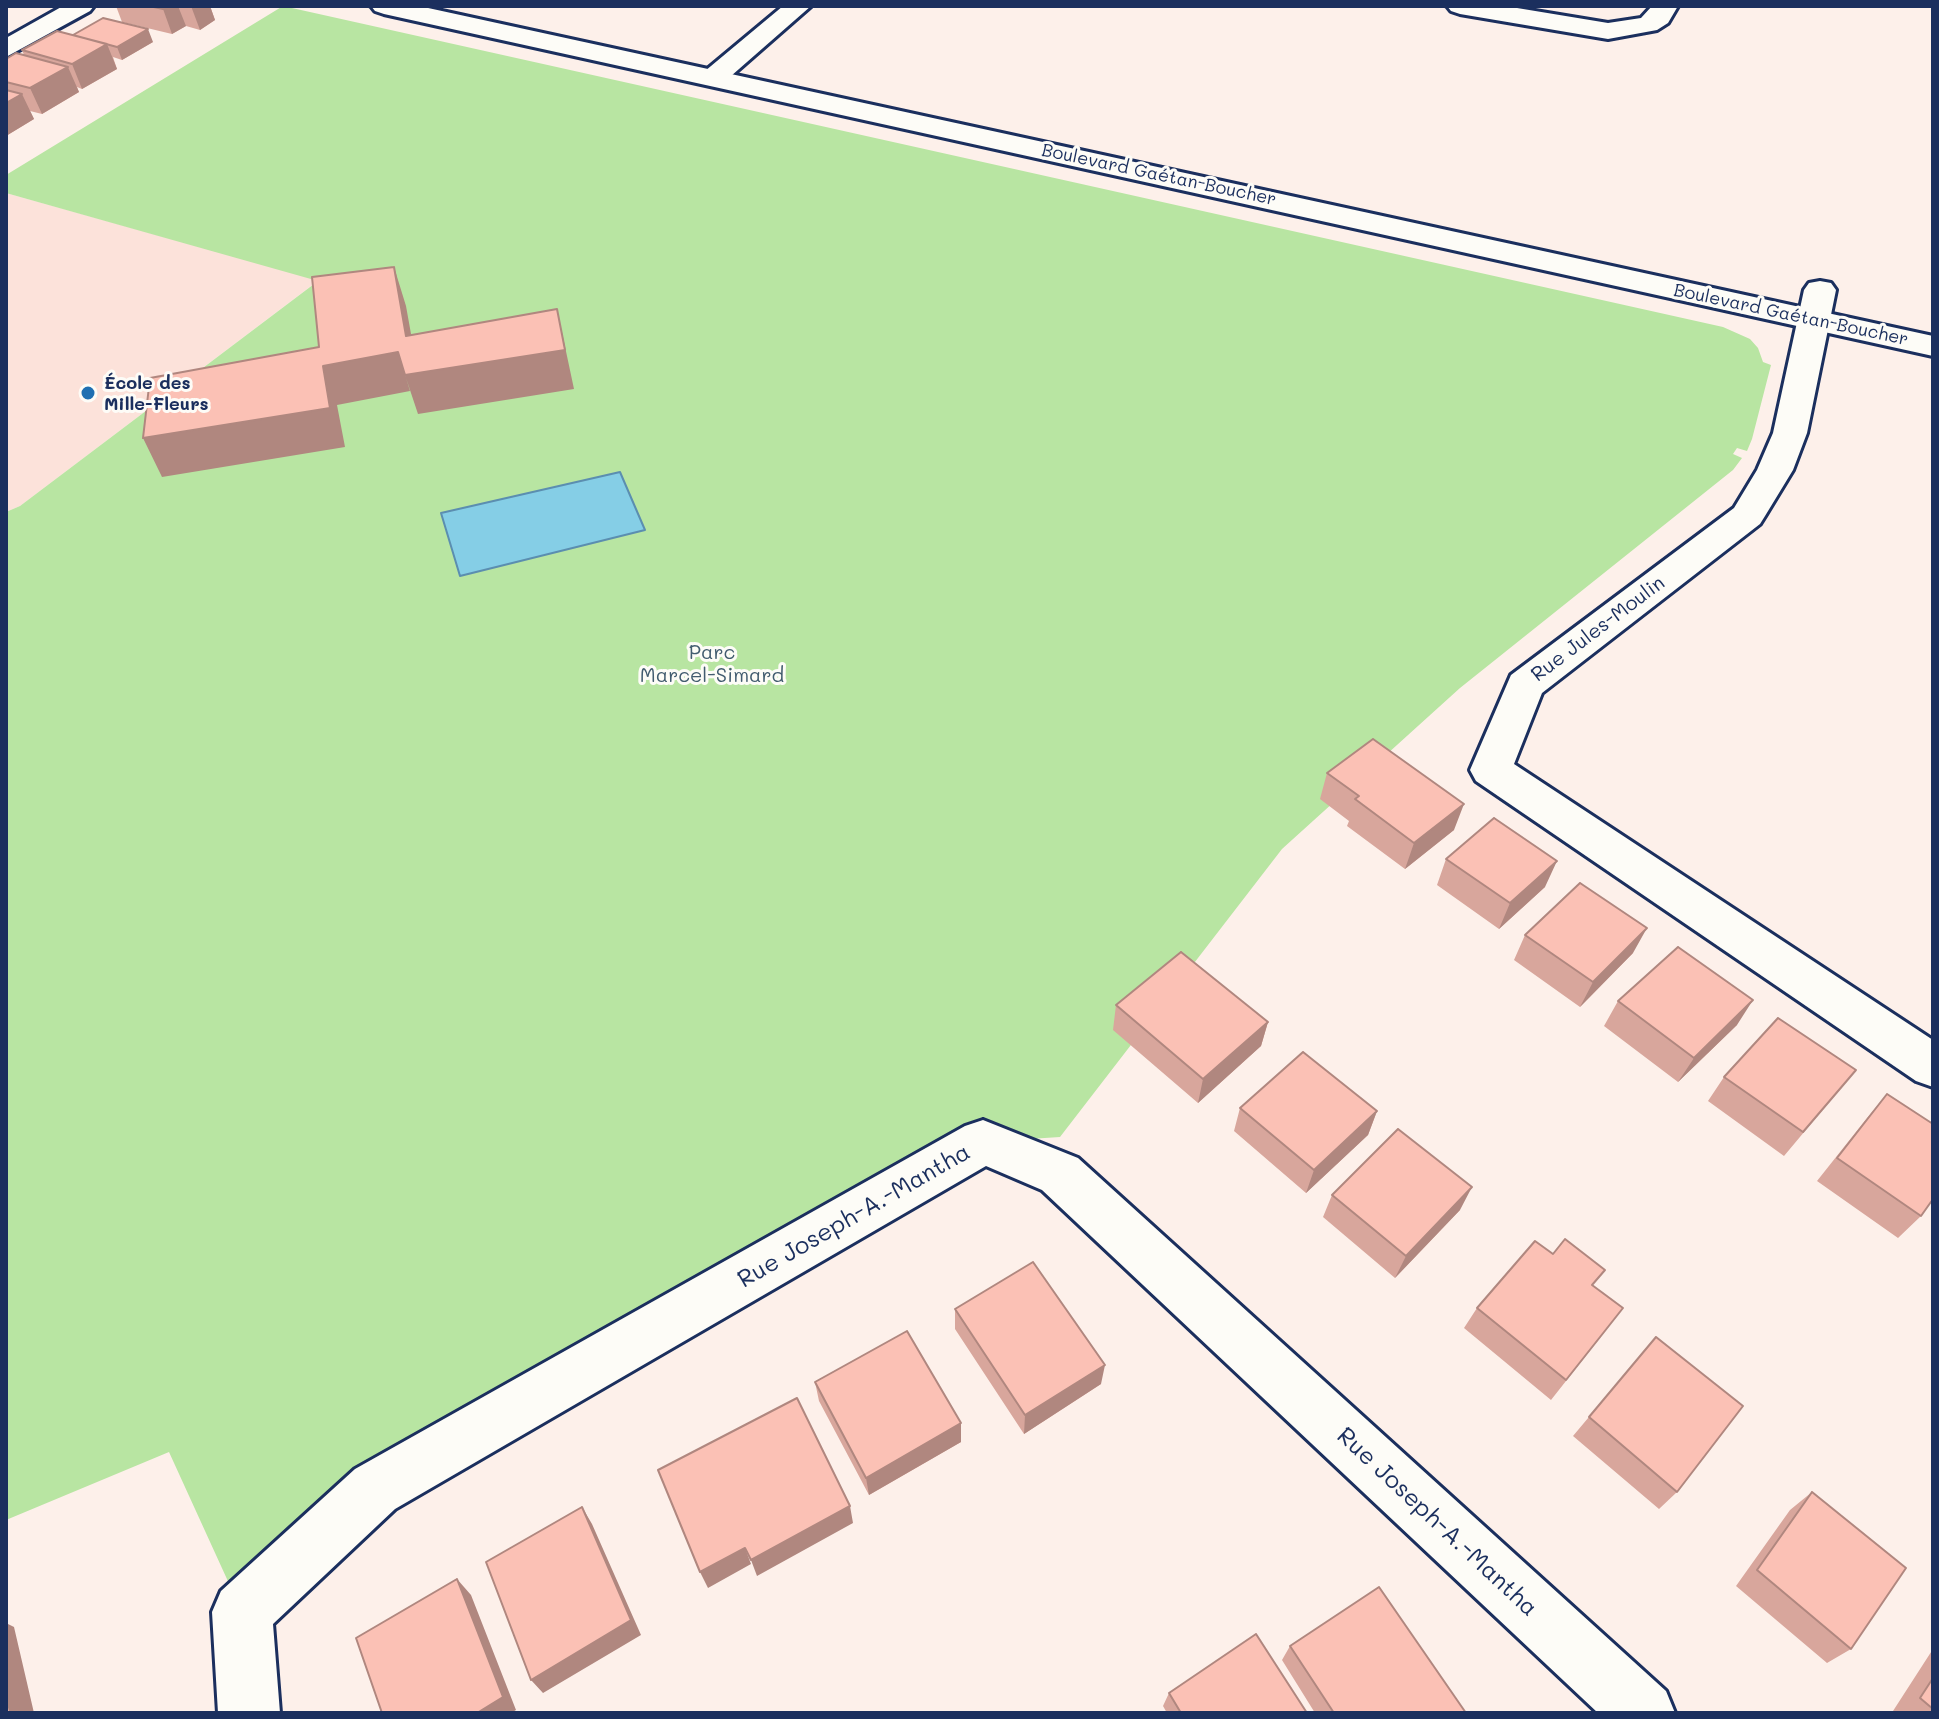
<!DOCTYPE html>
<html>
<head>
<meta charset="utf-8">
<style>
	body { margin:0 }
	#map { position:relative; width:1939px; height:1719px; overflow:hidden; background:#fdf0ea; font-family:Mali,sans-serif }
	canvas { display:block }
	.frame { position:absolute; inset:0; border:8px solid #1b2f5e; pointer-events:none }
</style>
</head>
<body>
<div id="map">
<canvas width="1939" height="1719"></canvas>
<div class="frame"></div>
</div>
<script>
const context = document.querySelector('canvas').getContext('2d');
context.lineJoin = 'round';
function fill(path, color) { context.fillStyle = color; context.fill(path, 'evenodd'); }
const poly = rows => new Path2D(rows.map(r => 'M' + r).join(''));
function strokePath(path, color, width, dash) { context.strokeStyle = color; context.lineWidth = width; context.lineCap = dash ? 'butt' : 'round'; context.setLineDash(dash || []); context.stroke(path); }
function write(font, color, halo, rows, align = 'center') {
  context.font = font + ' Mali,sans-serif'; context.lineWidth = 6; context.setLineDash([]); context.textBaseline = 'middle'; context.strokeStyle = halo; context.fillStyle = color; for (const [text, x, y, turn = 0] of rows) {
    context.save(); context.translate(x, y); context.rotate((+turn || 0) * Math.PI / 180); context.textAlign = isNaN(turn) ? turn : align; if (halo) context.strokeText(text, 0, 0); context.fillText(text, 0, 0); context.restore();
  }
}
fill(poly([
	[6,193,319,280,20,506,6,512]
]), '#fce2da');
fill(poly([
	[283,6,1723,327,1750,339,1758,348,1763,362,1771,365,1752,439,1747,451,1737,448,1733,454,1742,458,1733,470,1460,688,1282,849,1060,1137,983,1142,375,1489,242,1612,169,1452,6,1520,6,512,20,506,318,281,6,193,6,175]
]), '#b8e5a2');
const water = poly([
	[620,472,645,530,460,576,441,513,620,472]
]);
fill(water, '#85cee6');
strokePath(water, '#5b8eb0', 2);
const street = poly([
	[63,6,94,6,90,11,6,57,6,38,63,6],
	[783,6,811,6,723,83,705,83,701,77,705,71,783,6],
	[1447,6,1505,6,1608,23,1641,18,1652,6,1678,6,1668,23,1657,30,1608,39,1460,14,1451,11,1447,6],
	[1820,281,1831,283,1836,290,1807,433,1793,470,1765,516,1760,524,1542,693,1514,764,1933,1040,1933,1087,1916,1081,1476,781,1470,770,1511,675,1734,508,1757,470,1773,433,1804,290,1809,283,1820,281],
	[983,1120,1078,1158,1666,1691,1675,1713,1598,1713,1042,1190,986,1166,395,1509,273,1624,280,1713,218,1713,212,1612,221,1591,355,1469,965,1126,983,1120]
]);
const secondary = poly([
	[371,6,419,6,1933,336,1933,356,384,14,375,11,371,6]
]);
strokePath(street, '#1b2f5e', 6);
strokePath(secondary, '#1b2f5e', 6);
fill(street, '#fdfcf7');
fill(secondary, '#fdfcf7');
fill(poly([
	[116,6,210,6,215,20,200,30,186,26,172,34,122,22],
	[73,35,153,42,122,60,113,57,117,69,82,89,77,87,79,92,42,114,30,111,34,119,6,136,6,59,24,55,22,50],
	[1327,773,1454,830,1405,869,1347,826,1349,821,1320,799],
	[1446,859,1545,887,1499,929,1437,885],
	[1525,935,1633,953,1580,1007,1514,960],
	[1618,1001,1737,1025,1678,1082,1604,1026],
	[1116,1005,1268,1022,1261,1046,1198,1103,1113,1030],
	[1724,1077,1836,1094,1784,1156,1708,1101],
	[1887,1094,1921,1216,1898,1238,1817,1181,1867,1118],
	[1240,1108,1377,1111,1368,1135,1306,1193,1234,1131],
	[1332,1195,1460,1210,1395,1278,1323,1217],
	[1553,1254,1593,1286,1607,1329,1551,1400,1464,1328,1477,1308],
	[955,1309,1101,1384,1024,1434,955,1329],
	[1656,1337,1677,1492,1659,1509,1573,1436],
	[815,1382,961,1442,869,1495,819,1401],
	[1812,1492,1851,1649,1827,1663,1736,1586,1790,1510],
	[1290,1646,1466,1713,1315,1713,1282,1660],
	[1933,1649,1933,1713,1896,1713,1893,1711],
	[1169,1693,1307,1713,1167,1713,1163,1706]
]), '#d8a69c');
fill(poly([
	[169,6,178,6,186,26,172,34,163,9],
	[191,6,210,6,215,20,200,30],
	[148,29,153,42,122,60,117,47],
	[107,44,117,69,82,89,72,64],
	[68,67,79,92,42,114,30,88],
	[22,94,34,119,6,136,6,103],
	[394,267,406,306,418,373,557,309,574,389,418,414,405,375,406,336],
	[398,352,410,391,337,405,345,447,162,477,143,438,323,366],
	[1464,804,1454,830,1405,869,1414,843],
	[1557,861,1545,887,1499,929,1510,903],
	[1647,928,1633,953,1580,1007,1593,982],
	[1753,1000,1737,1025,1678,1082,1694,1058],
	[1268,1022,1261,1046,1198,1103,1203,1079],
	[1377,1111,1368,1135,1306,1193,1314,1170],
	[1472,1187,1460,1210,1395,1278,1406,1256],
	[1105,1365,1101,1384,1024,1434,1025,1415],
	[961,1423,961,1442,869,1495,866,1478],
	[850,1506,853,1523,757,1576,751,1560],
	[582,1507,592,1524,641,1635,543,1693,531,1680],
	[745,1548,751,1564,708,1588,700,1572],
	[457,1579,471,1595,516,1710,511,1713,477,1713],
	[6,1623,14,1627,34,1713,9,1713,6,1694]
]), '#b0877f');
const building = poly([
	[149,6,169,6,163,9,149,6],
	[103,18,148,29,117,47,73,35,103,18],
	[57,31,107,44,72,64,22,50,57,31],
	[16,53,68,67,30,88,6,82,6,59,16,53],
	[6,90,22,94,6,103,6,90],
	[394,267,406,336,557,309,565,350,405,375,398,352,323,366,330,408,143,438,150,378,319,347,312,277,394,267],
	[1373,739,1464,804,1414,843,1355,799,1359,796,1327,773,1373,739],
	[1494,818,1557,861,1510,903,1446,859,1494,818],
	[1580,883,1647,928,1593,982,1525,935,1580,883],
	[1678,947,1753,1000,1694,1058,1618,1001,1678,947],
	[1181,952,1268,1022,1203,1079,1116,1005,1181,952],
	[1778,1018,1856,1070,1803,1132,1724,1077,1778,1018],
	[1303,1052,1377,1111,1314,1170,1240,1108,1303,1052],
	[1887,1094,1933,1124,1933,1199,1921,1216,1837,1158,1887,1094],
	[1398,1129,1472,1187,1406,1256,1332,1195,1398,1129],
	[1565,1239,1605,1270,1592,1285,1623,1308,1566,1380,1477,1308,1535,1241,1553,1254,1565,1239],
	[1033,1262,1105,1365,1025,1415,955,1309,1033,1262],
	[907,1331,961,1423,866,1478,815,1382,907,1331],
	[1656,1337,1743,1406,1677,1492,1589,1417,1656,1337],
	[797,1398,850,1506,751,1560,745,1548,700,1572,658,1470,797,1398],
	[1812,1492,1906,1568,1851,1649,1757,1570,1812,1492],
	[582,1507,631,1620,531,1680,486,1562,582,1507],
	[457,1579,503,1697,477,1713,382,1713,356,1638,457,1579],
	[1379,1587,1466,1713,1334,1713,1290,1646,1379,1587],
	[1256,1634,1307,1713,1181,1713,1169,1693,1256,1634],
	[1933,1678,1933,1709,1920,1698,1933,1678],
	[6,1694,10,1712,9,1713,6,1713,6,1694]
]);
fill(building, '#fbc1b5');
strokePath(building, '#b0877f', 2);
for (const [x, y, r, color] of [
	[88,393,8,"#1f6fb2"]
]) { const dot = new Path2D(); dot.arc(x, y, r, 0, 2 * Math.PI); context.fillStyle = color; context.fill(dot); strokePath(dot, '#fdfcf7', 3); }
write('18px', '#1b2f5e', '#fdfcf7', [
	["Boulevard Gaétan-Boucher",1159,175,12],
	["Boulevard Gaétan-Boucher",1791,315,12]
]);
write('bold 18px', '#1b2f5e', '#fdfcf7', [
	["École des",104,383],
	["Mille-Fleurs",104,404]
], 'left');
write('20px', '#1b2f5e', '#fdfcf7', [
	["Rue Jules-Moulin",1598,629,-37]
]);
write('20px', '#425c6f', '#fdfcf7', [
	["Parc",712,653],
	["Marcel-Simard",712,676]
]);
write('24px', '#1b2f5e', '#fdfcf7', [
	["Rue Joseph-A.-Mantha",854,1216,-30],
	["Rue Joseph-A.-Mantha",1437,1522,43]
]);
</script>
</body>
</html>
